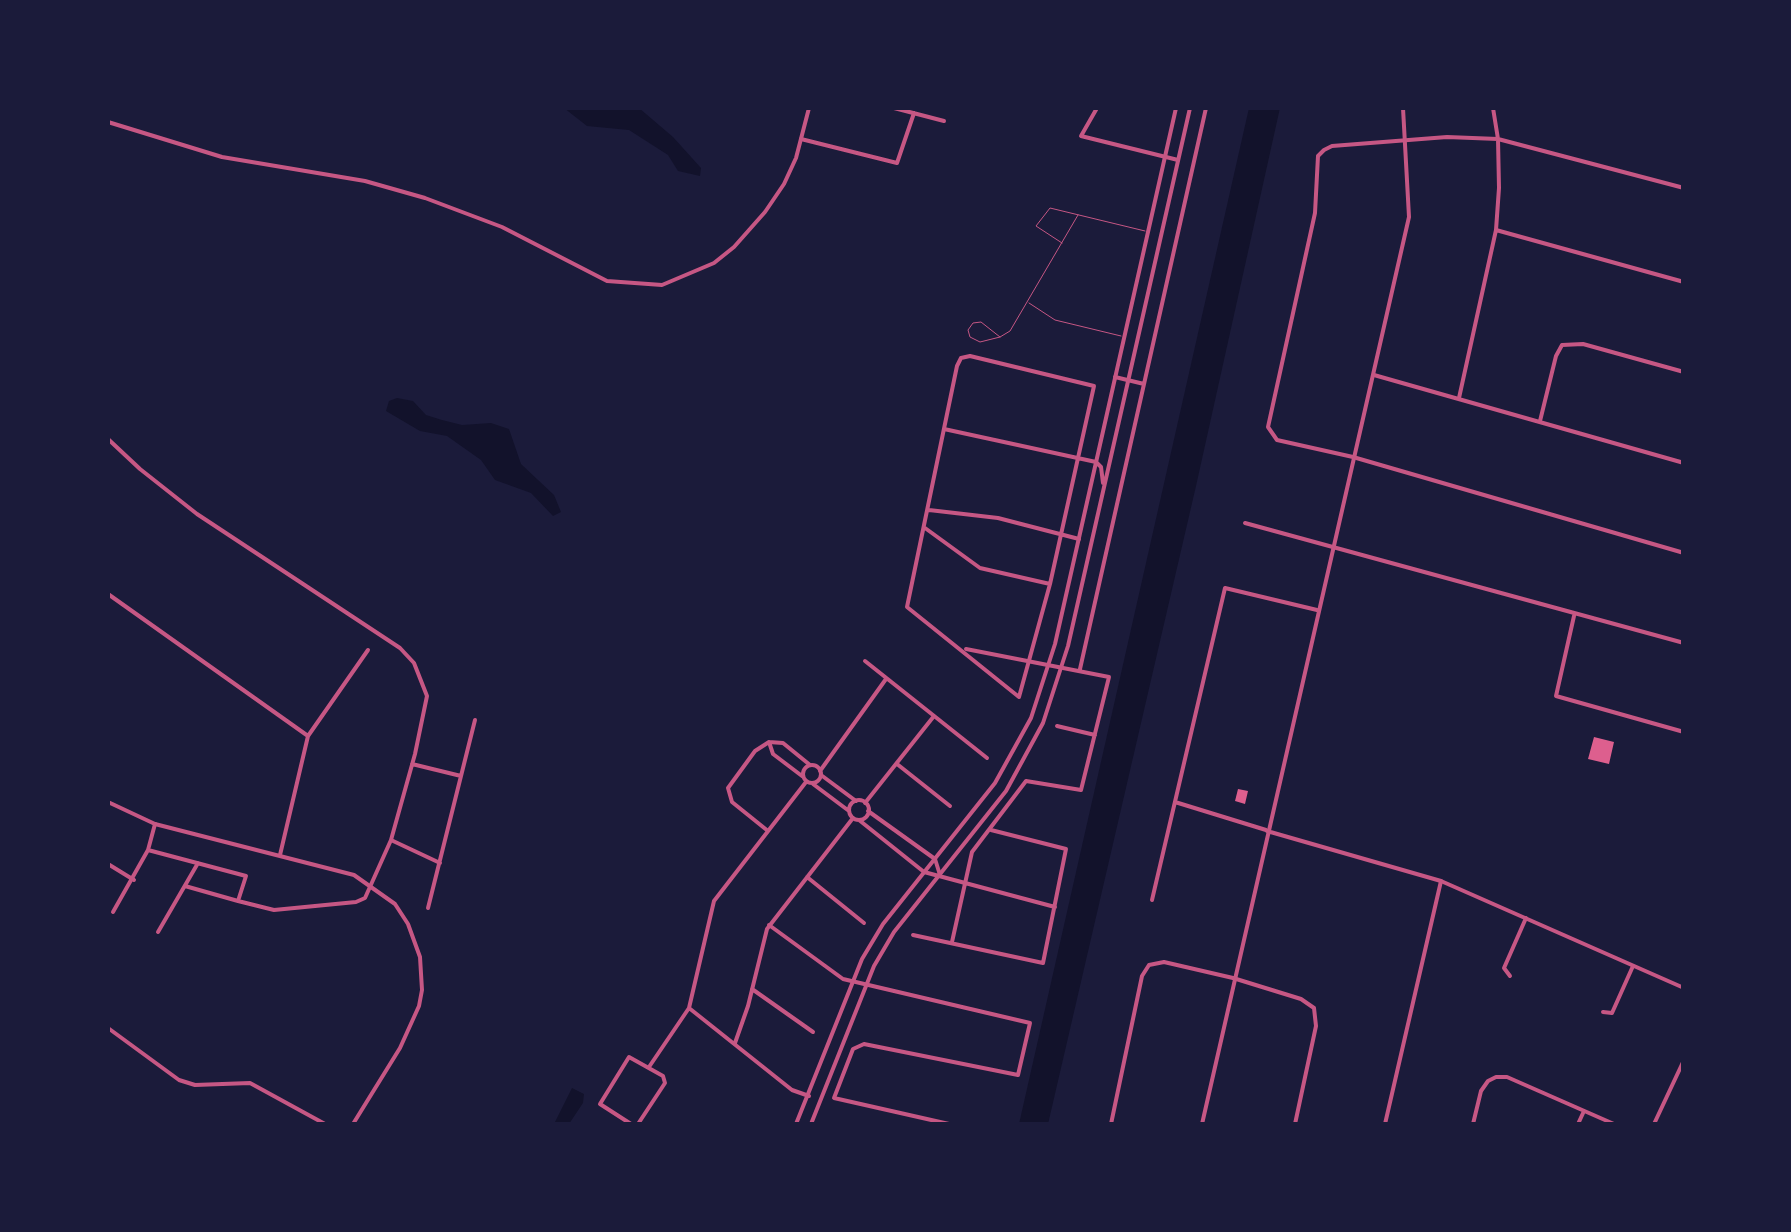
<!DOCTYPE html>
<html>
<head>
<meta charset="utf-8">
<style>
	body { margin:0 }
	#map { position:relative; width:1791px; height:1232px; overflow:hidden; background:#1b1b3a; font-family:Inter,sans-serif }
	canvas { display:block }
	.frame { position:absolute; inset:0; border:110px solid #1b1b3a; pointer-events:none }
</style>
</head>
<body>
<div id="map">
<canvas width="1791" height="1232"></canvas>
<div class="frame"></div>
</div>
<script>
const context = document.querySelector('canvas').getContext('2d');
context.lineJoin = 'round';
function fill(path, color) { context.fillStyle = color; context.fill(path, 'evenodd'); }
const poly = rows => new Path2D(rows.map(r => 'M' + r).join(''));
function strokePath(path, color, width, dash) { context.strokeStyle = color; context.lineWidth = width; context.lineCap = dash ? 'butt' : 'round'; context.setLineDash(dash || []); context.stroke(path); }
fill(poly([
	[564,108,639,108,673,137,701,168,700,176,678,171,668,155,629,130,587,126],
	[1249,108,1280,108,1196,486,1048,1124,1019,1124],
	[397,398,413,401,426,415,442,420,462,425,491,423,509,429,521,464,554,495,561,512,553,516,531,493,495,480,481,460,447,436,420,431,386,411,389,401],
	[572,1088,584,1094,583,1103,569,1124,554,1124]
]), '#12122b');
fill(poly([
	[1594,737,1614,742,1609,764,1588,759],
	[1238,789,1248,791,1245,804,1235,801]
]), '#dd5f8e');
strokePath(poly([
	[1062,243,1036,226,1050,208,1145,231],
	[1029,303,1055,320,1121,336],
	[1000,337,981,322,973,323,968,330,970,337,980,342,1000,337,1010,331,1078,215]
]), '#c65784', 1);
strokePath(poly([
	[894,108,944,121],
	[1097,108,1081,136,1178,160],
	[801,139,897,163,914,113],
	[1684,188,1498,139,1447,137,1332,146,1324,150,1318,156,1315,213,1268,427,1277,440,1353,457,1684,553],
	[1496,230,1684,282],
	[970,356,1094,386,1050,584,1019,697,907,607,957,366,961,358,970,356],
	[1374,375,1684,463],
	[1115,377,1144,384],
	[1459,398,1496,230,1499,188,1498,139,1493,108],
	[1540,421,1556,356,1562,345,1583,344,1684,372],
	[944,429,1096,462],
	[108,439,140,469,197,514,400,648,414,663,427,696,415,754,391,840,365,898,356,902,274,910,238,901,246,876,148,850],
	[929,510,998,518,1079,539],
	[1245,523,1684,643],
	[925,528,980,568,1050,584],
	[108,594,308,736,280,855],
	[1574,616,1556,696,1684,732],
	[865,661,987,758],
	[1080,669,1206,108],
	[1057,726,1095,735],
	[308,736,368,650],
	[769,742,773,754,802,776],
	[769,742,783,743,810,765],
	[412,764,461,776],
	[897,764,950,806],
	'803 774a9 9 0 1 1 18 0a9 9 0 1 1-18 0Z',
	[820,771,886,679],
	[821,775,856,801],
	[813,784,849,811],
	'849 810a10 10 0 1 1 20 0a10 10 0 1 1-20 0Z',
	[1175,802,1266,830],
	[865,803,934,716],
	[868,811,935,859,940,875],
	[859,820,924,872,1055,907],
	[768,831,732,802,728,788,755,751,769,742],
	[391,840,440,863],
	[108,864,134,880],
	[807,877,864,923],
	[185,886,238,901],
	[1152,900,1225,588,1317,610],
	[428,908,475,720],
	[113,912,148,850,155,824],
	[769,925,843,979,1030,1023,1018,1075,864,1044,853,1049,834,1098,949,1124],
	[158,932,198,863],
	[913,935,1043,963,1066,849,991,830],
	[952,942,972,852,1026,781,1081,790,1109,677,966,649],
	[1510,976,1504,968,1526,918],
	[752,989,813,1032],
	[689,1008,792,1090,809,1096],
	[1603,1012,1612,1013,1633,966],
	[108,1028,179,1080,195,1085,250,1083,325,1124],
	[735,1043,748,1006,767,929,853,818],
	[649,1067,689,1008,714,901,806,782],
	[631,1124,600,1104,629,1057,663,1076,665,1083,638,1124],
	[1111,1124,1142,976,1149,965,1164,962,1233,978,1301,999,1314,1008,1316,1026,1295,1124],
	[1385,1124,1441,881],
	[1473,1124,1481,1091,1488,1081,1496,1077,1507,1077,1614,1124],
	[1578,1124,1584,1111],
	[1654,1124,1684,1060]
]), '#c65784', 4);
strokePath(poly([
	[108,122,222,157,365,181,425,198,502,227,607,281,662,285,714,263,734,247,765,212,784,184,796,158,809,108],
	[1096,462,1101,467,1103,483],
	[108,802,155,824,354,875,395,904,408,924,420,957,422,990,419,1006,400,1048,353,1124],
	[1267,831,1441,881,1684,988],
	[796,1124,862,959,883,924,995,783,1031,718,1055,644,1176,108],
	[811,1124,874,966,894,932,1006,791,1043,723,1068,646,1190,108],
	[1202,1124,1409,217,1403,108]
]), '#c65784', 4);
</script>
</body>
</html>
